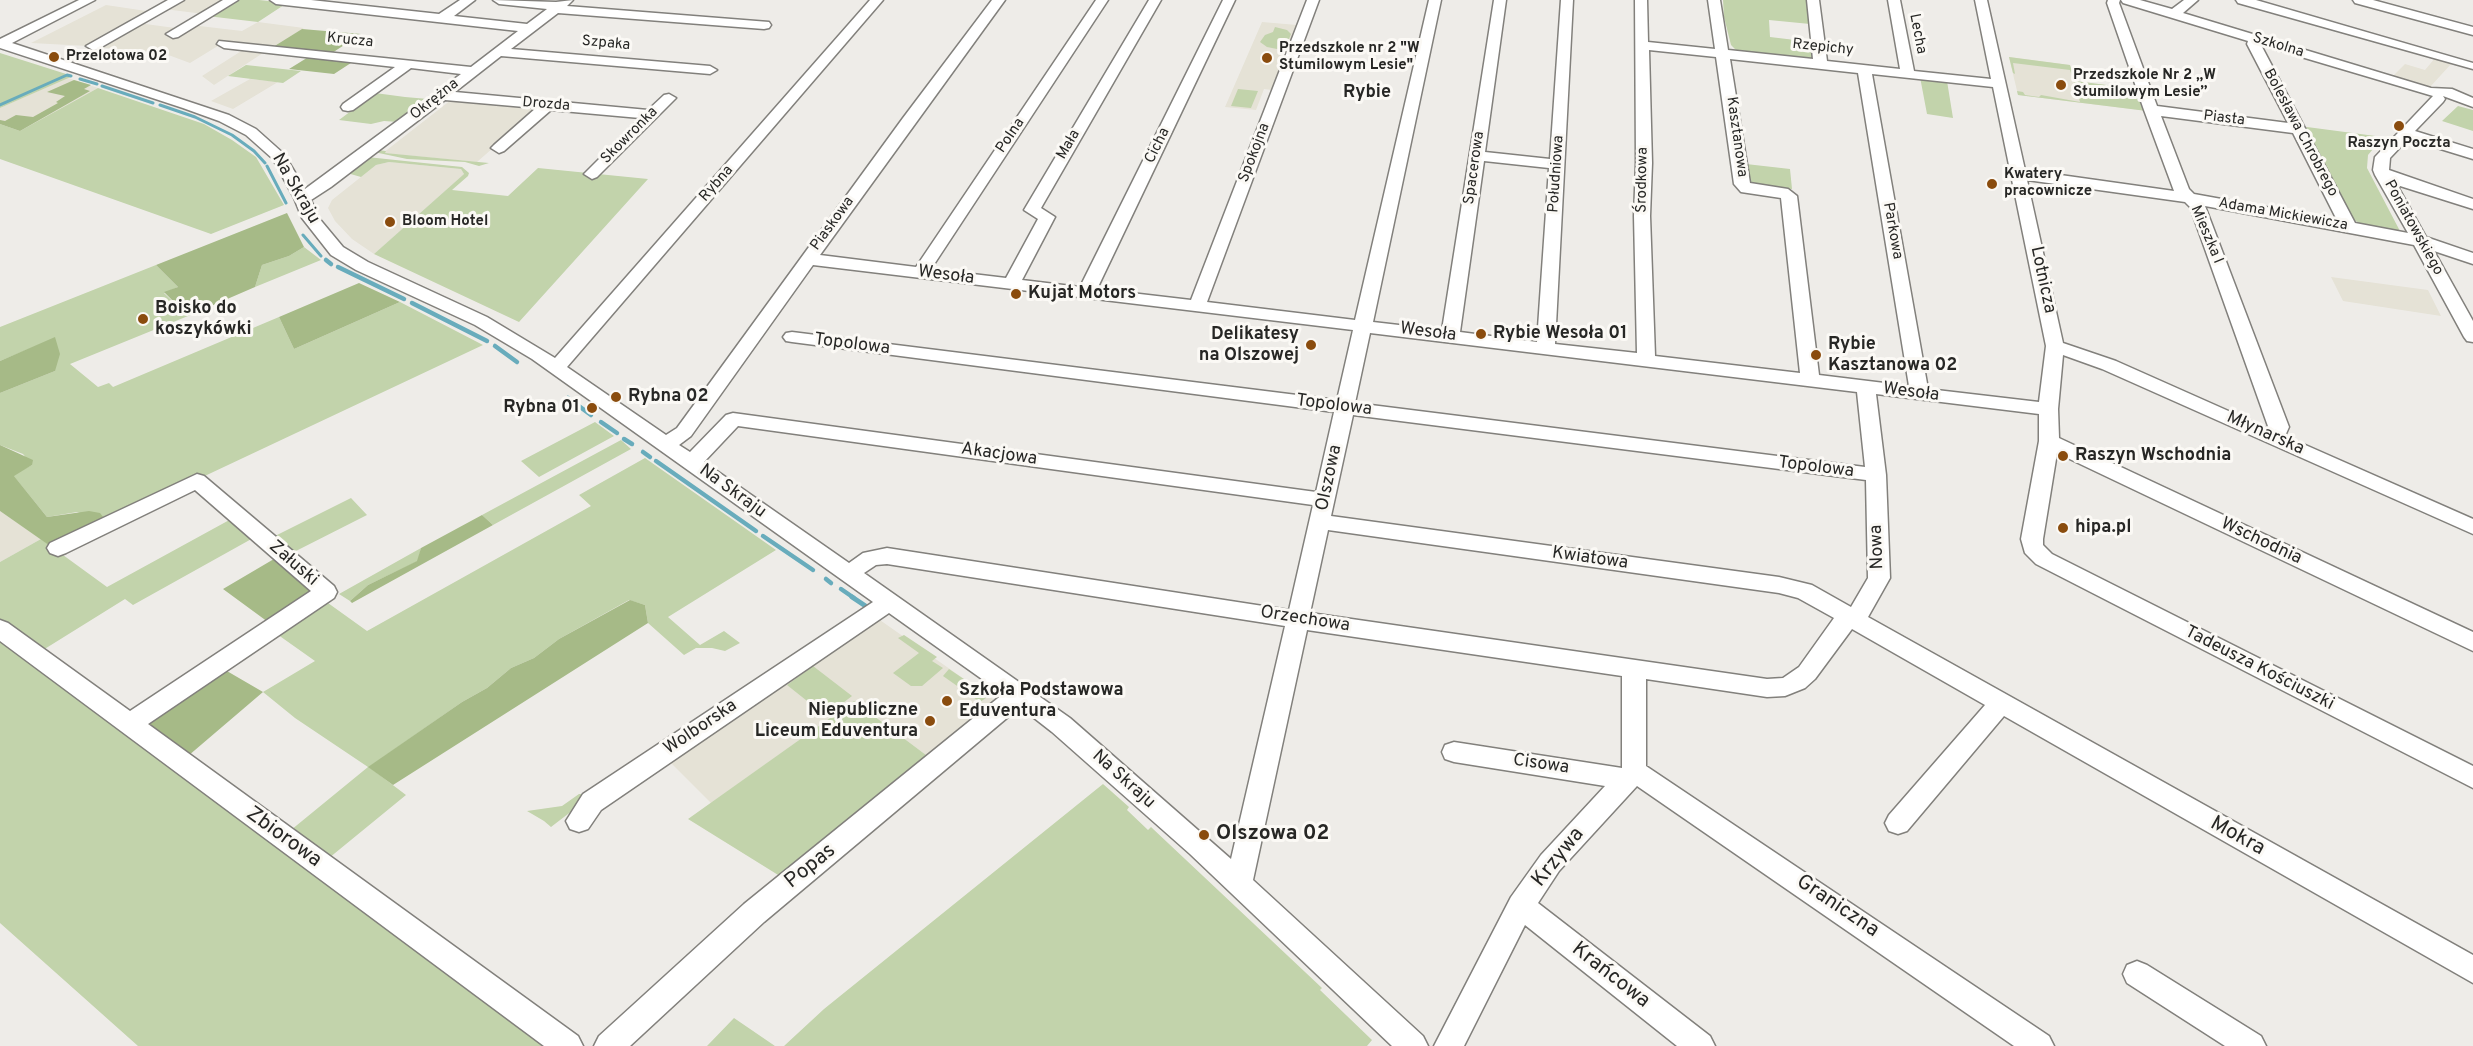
<!DOCTYPE html>
<html>
<head>
<meta charset="utf-8">
<style>
	body { margin:0 }
	canvas { display:block; background:#eeece8 }
</style>
</head>
<body>
<canvas width="2473" height="1046"></canvas>
<script>
const context = document.querySelector('canvas').getContext('2d');
context.lineJoin = 'round';
function fill(path, color) { context.fillStyle = color; context.fill(path, 'evenodd'); }
const poly = rows => new Path2D(rows.map(r => 'M' + r).join(''));
function strokePath(path, color, width, dash) { context.strokeStyle = color; context.lineWidth = width; context.lineCap = dash ? 'butt' : 'round'; context.setLineDash(dash || []); context.stroke(path); }
function write(font, color, halo, rows, align = 'center') {
  context.font = font + ' Overpass,sans-serif'; context.lineWidth = 6; context.setLineDash([]); context.textBaseline = 'middle'; context.strokeStyle = halo; context.fillStyle = color; for (const [text, x, y, turn = 0] of rows) {
    context.save(); context.translate(x, y); context.rotate((+turn || 0) * Math.PI / 180); context.textAlign = isNaN(turn) ? turn : align; if (halo) context.strokeText(text, 0, 0); context.fillText(text, 0, 0); context.restore();
  }
}
fill(poly([
	[181,0,229,0,204,14,164,9],
	[106,5,153,12,88,46,31,43],
	[258,22,304,28,273,47,226,41,190,63,163,53,95,47,138,23,175,28,167,33,173,34,191,25,242,31],
	[1262,22,1297,25,1272,90,1264,89,1256,110,1225,107],
	[246,48,263,53,214,85,202,76],
	[2009,57,2070,65,2075,81,2138,89,2147,111,2018,95],
	[2435,58,2452,63,2430,87,2393,76,2405,64,2425,70],
	[68,78,98,88,20,131,0,124,0,108],
	[250,79,278,82,233,109,211,101],
	[451,100,531,107,535,111,477,162,383,153],
	[389,162,461,169,464,174,374,254,352,239,335,221,328,208,332,200,376,165],
	[2331,277,2428,290,2441,316,2343,301],
	[0,511,41,539,0,562],
	[877,618,997,702,930,758,854,701,711,803,668,760]
]), '#e5e2d6');
fill(poly([
	[237,0,259,0,287,3,258,22,207,16],
	[1723,0,1807,0,1810,24,1769,20,1770,37,1812,42,1813,57,1808,59,1738,52,1731,45,1724,17],
	[1275,27,1287,30,1291,34,1289,39,1278,43,1282,50,1267,47,1260,42,1265,35,1273,32],
	[0,53,63,73,73,76,0,108],
	[2009,57,2070,65,2075,81,2138,89,2147,111,2018,95,2017,91,2023,92,2025,95,2039,97,2041,95,2080,102,2070,70,2013,63,2015,74,2013,73],
	[246,65,301,71,283,83,228,76],
	[1920,77,1947,81,1953,118,1927,114],
	[98,88,204,124,232,140,256,157,284,205,211,234,0,159,0,124,20,131],
	[1238,89,1258,91,1251,108,1231,106],
	[375,93,405,97,428,99,398,122,384,121,371,124,339,120],
	[2458,106,2473,110,2473,131,2442,121],
	[2307,127,2383,137,2368,155,2367,168,2401,233,2363,225,2354,220,2304,128],
	[377,150,386,151,385,153,489,163,479,166,465,162,407,159,374,152],
	[367,157,462,167,469,173,468,176,452,190,508,196,538,168,648,179,519,322,374,254,464,174,461,169,389,162,376,165,361,177,347,173],
	[1746,164,1790,169,1792,189,1756,185,1748,181],
	[304,247,321,260,255,287,262,265,289,256],
	[156,265,178,287,164,293,188,316,70,364,98,387,109,383,113,387,279,317,294,349,400,302,483,345,107,522,77,512,47,517,13,475,32,465,23,454,0,445,0,393,55,371,55,338,0,361,0,327],
	[595,422,614,436,539,477,521,461],
	[621,440,631,449,493,525,482,515],
	[645,458,776,550,668,617,700,645,724,631,740,643,725,651,712,648,696,648,684,655,648,623,645,605,629,600,559,639,534,658,511,668,487,688,462,702,369,767,406,795,329,858,291,830,368,767,295,718,263,692,315,661,274,632,320,604,328,603,367,631,591,506,579,495],
	[351,498,367,515,290,554,271,538],
	[233,518,255,537,133,605,125,599,43,650,0,620,0,562,41,539,107,587],
	[421,548,418,561,368,585,350,601,339,594],
	[904,635,937,657,932,661,943,668,922,686,911,686,893,673,919,653,898,638],
	[0,636,550,1046,138,1046,0,923],
	[813,666,852,696,826,716,787,685],
	[949,669,989,696,980,702,943,676],
	[854,701,930,758,783,878,688,819],
	[1103,784,1129,807,1127,810,1148,830,1151,827,1322,988,1320,990,1372,1040,1367,1046,784,1046,824,1009],
	[579,794,594,794,551,827,544,821,527,811,562,806],
	[734,1018,775,1046,707,1046]
]), '#c2d3ab');
fill(poly([
	[302,29,361,34,332,53,273,47],
	[310,56,354,61,334,74,289,69],
	[74,80,91,85,84,89,90,91,20,131,0,124,0,120,5,121,16,115,33,117,58,103,56,102,65,96,47,92],
	[287,213,304,247,289,256,262,265,255,287,188,316,164,292,178,287,156,265],
	[359,283,400,302,294,349,279,317],
	[55,337,60,354,55,371,0,393,0,361],
	[0,445,33,460,32,465,14,476,47,517,89,511,100,513,107,522,53,548,0,511],
	[482,515,493,525,352,603,350,601,368,585,417,561,421,548],
	[279,556,319,590,268,622,223,589],
	[630,600,645,605,648,623,393,785,368,767,462,702,487,688,511,668,534,658,559,639],
	[220,667,263,692,188,756,140,723]
]), '#a6ba87');
strokePath(poly([
	[80,79,97,84],
	[102,86,153,103],
	[0,105,67,75,71,76],
	[160,105,195,117,232,135,254,151,265,163],
	[267,166,286,203],
	[303,235,321,256]
]), '#68acbc', 3);
strokePath(poly([
	[326,260,331,264],
	[338,267,404,299],
	[412,303,487,341],
	[495,346,517,362],
	[568,398,591,415],
	[601,422,617,433],
	[624,439,632,444],
	[643,452,650,457],
	[656,461,756,531],
	[763,536,813,570],
	[826,579,831,583],
	[841,589,854,598]
]), '#68acbc', 4.5);
strokePath(poly([
	[852,597,867,607]
]), '#68acbc', 5);
const minor = poly([
	[79,0,95,0,12,43,229,115,256,129,284,154,305,189,461,74,411,68,353,110,348,111,343,110,341,107,343,104,395,67,224,48,217,44,219,41,471,67,518,31,276,4,270,0,311,0,439,14,460,0,475,0,454,16,527,24,547,9,499,4,493,0,556,2,573,0,567,6,769,22,771,25,769,28,764,29,558,13,511,49,710,66,717,70,710,74,501,56,455,92,648,110,664,95,669,94,676,98,597,177,592,179,584,174,640,118,551,110,504,151,499,153,491,148,494,145,536,108,445,100,331,187,311,200,318,217,343,247,368,262,487,317,555,358,870,0,883,0,567,367,666,435,677,428,903,118,992,0,1005,0,820,255,916,267,1096,0,1108,0,931,269,1006,278,1038,219,1024,210,1149,0,1161,0,1041,208,1055,217,1022,280,1080,287,1223,0,1235,0,1097,289,1191,300,1307,0,1319,0,1207,302,1355,320,1429,0,1441,0,1373,322,1442,330,1494,0,1506,0,1485,152,1550,159,1561,0,1573,0,1555,344,1637,353,1634,216,1636,163,1635,0,1647,0,1648,42,1715,49,1708,0,1720,0,1728,50,1813,59,1807,0,1819,0,1827,61,1900,69,1888,0,1900,0,1914,71,1991,79,1975,0,1987,0,2025,170,2174,191,2144,110,2107,3,2108,0,2120,0,2119,3,2157,106,2288,123,2247,44,2248,41,2123,3,2121,0,2140,0,2172,9,2184,0,2198,0,2183,13,2431,88,2452,89,2473,98,2473,107,2443,96,2445,99,2443,102,2415,131,2473,149,2473,159,2408,139,2390,158,2389,170,2473,199,2473,209,2397,185,2426,237,2473,253,2473,264,2434,251,2473,321,2473,342,2467,341,2464,337,2414,245,2205,206,2289,427,2285,436,2473,519,2473,534,2102,369,2063,355,2058,409,2059,438,2473,632,2473,651,2057,453,2043,539,2043,545,2052,554,2473,766,2473,788,2036,564,2025,553,2021,539,2039,441,2039,414,1876,394,1886,475,1890,578,1868,617,2473,955,2473,983,2004,716,1907,831,1898,834,1889,831,1885,823,1889,815,1985,705,1852,629,1815,679,1805,688,1785,696,1767,697,1646,679,1646,766,2049,1036,2054,1046,2014,1046,1637,786,1559,871,1538,903,1710,1036,1715,1046,1677,1046,1525,925,1464,1046,1434,1046,1511,897,1541,855,1605,786,1454,762,1445,759,1442,752,1445,745,1454,742,1622,768,1622,676,1307,630,1253,880,1423,1036,1428,1046,1392,1046,1190,854,1052,732,1020,707,764,922,630,1046,594,1046,599,1036,744,904,1003,694,889,613,601,810,588,829,579,832,570,829,566,821,583,794,873,602,532,359,475,325,356,270,331,255,302,218,294,198,273,159,246,135,219,121,183,108,0,48,0,39,79,0],
	[2261,45,2433,96,2375,157,2373,170,2375,175,2408,233,2355,223,2261,45],
	[1649,50,1716,57,1734,184,1741,192,1781,198,1800,373,1655,356,1650,216,1652,163,1649,50],
	[1730,59,1858,73,1909,386,1819,375,1797,196,1788,189,1750,183,1730,59],
	[1872,74,1993,87,2046,346,2039,402,1928,389,1872,74],
	[2161,116,2293,133,2337,220,2194,194,2189,189,2161,116],
	[1484,161,1549,168,1537,342,1460,332,1484,161],
	[2027,180,2185,202,2190,207,2269,429,2116,361,2063,343,2027,180],
	[813,265,1353,330,1337,400,792,332,786,333,783,337,786,341,792,342,1334,412,1316,492,733,413,726,415,690,452,679,445,691,436,813,265],
	[1370,333,1857,392,1865,467,1355,403,1370,333],
	[1353,415,1866,480,1868,578,1851,607,1812,585,1779,577,1331,516,1353,415],
	[738,426,1313,505,1289,610,887,548,863,553,849,563,704,462,738,426],
	[1328,530,1779,593,1798,598,1834,618,1799,667,1783,678,1767,679,1310,613,1328,530],
	[887,564,1285,626,1231,859,1070,718,864,573,876,565,887,564],
	[168,0,184,0,98,49,93,50,86,46,168,0],
	[223,0,238,0,178,37,173,38,166,34,223,0],
	[2236,0,2256,0,2473,63,2473,69,2238,3,2236,0],
	[2353,0,2373,0,2473,27,2473,35,2355,3,2353,0],
	[197,474,204,476,334,586,337,592,334,598,148,724,578,1036,583,1046,544,1046,0,641,0,620,8,623,130,711,311,591,195,490,66,553,58,556,50,553,47,548,50,543,197,474],
	[2137,961,2147,965,2261,1036,2266,1046,2225,1046,2127,983,2123,974,2127,965,2137,961]
]);
strokePath(minor, '#82807c', 3);
fill(minor, '#fff');
for (const [x, y, r, color] of [
	[54,57,6,"#8a4c0e"],
	[1267,58,6,"#8a4c0e"],
	[2061,85,6,"#8a4c0e"],
	[2399,126,6,"#8a4c0e"],
	[1992,184,6,"#8a4c0e"],
	[390,222,6,"#8a4c0e"],
	[1016,294,6,"#8a4c0e"],
	[143,319,6,"#8a4c0e"],
	[1481,334,6,"#8a4c0e"],
	[1311,345,6,"#8a4c0e"],
	[1816,355,6,"#8a4c0e"],
	[616,397,6,"#8a4c0e"],
	[592,408,6,"#8a4c0e"],
	[2063,456,6,"#8a4c0e"],
	[2063,528,6,"#8a4c0e"],
	[947,701,6,"#8a4c0e"],
	[930,721,6,"#8a4c0e"],
	[1204,835,6,"#8a4c0e"]
]) { const dot = new Path2D(); dot.arc(x, y, r, 0, 2 * Math.PI); context.fillStyle = color; context.fill(dot); strokePath(dot, '#fbf9f5', 2); }
write('15px', '#272725', '#fbf9f5', [
	["Lecha",1917,34,79],
	["Krucza",350,41,6],
	["Szpaka",606,44,5],
	["Szkolna",2278,46,17],
	["Rzepichy",1823,48,6],
	["Okrężna",435,100,-38],
	["Drozda",546,105,5],
	["Piasta",2224,119,7],
	["Bolesława Chrobrego",2300,133,62],
	["Skowronka",630,136,-45],
	["Polna",1011,136,-56],
	["Kasztanowa",1736,137,82],
	["Mała",1069,145,-60],
	["Cicha",1158,146,-64],
	["Spokojna",1255,153,-69],
	["Spacerowa",1475,168,-82],
	["Południowa",1557,174,-86],
	["Środkowa",1643,180,-89],
	["Rybna",717,184,-49],
	["Adama Mickiewicza",2283,215,10],
	["Piaskowa",833,224,-54],
	["Poniatowskiego",2413,228,61],
	["Parkowa",1892,231,80],
	["Mieszka I",2206,235,67]
]);
write('bold 15px', '#272725', '#fbf9f5', [
	["Przedszkole nr 2 \"W",1279,49],
	["Stumilowym Lesie\"",1279,66],
	["Przelotowa 02",66,57],
	["Przedszkole Nr 2 „W",2073,76],
	["Stumilowym Lesie”",2073,93],
	["Raszyn Poczta",2399,144,"center"],
	["Kwatery",2004,175],
	["pracownicze",2004,192],
	["Bloom Hotel",402,222]
], 'left');
write('bold 18px', '#272725', '#fbf9f5', [
	["Rybie",1367,93]
]);
write('18px', '#272725', '#fbf9f5', [
	["Na Skraju",295,189,60],
	["Wesoła",946,276,7],
	["Lotnicza",2042,280,78],
	["Wesoła",1428,333,7],
	["Topolowa",852,345,7],
	["Wesoła",1911,393,7],
	["Topolowa",1334,406,7],
	["Młynarska",2265,434,24],
	["Akacjowa",999,455,8],
	["Topolowa",1816,468,7],
	["Olszowa",1330,478,-78],
	["Na Skraju",732,492,36],
	["Wschodnia",2261,542,25],
	["Nowa",1878,547,-92],
	["Kwiatowa",1590,559,8],
	["Załuski",293,564,41],
	["Orzechowa",1305,620,9],
	["Tadeusza Kościuszki",2259,669,27],
	["Wolborska",701,728,-34],
	["Cisowa",1541,765,8],
	["Na Skraju",1123,780,42]
]);
write('bold 18px', '#272725', '#fbf9f5', [
	["Kujat Motors",1028,294],
	["Boisko do",155,309],
	["koszykówki",155,330],
	["Rybie Wesoła 01",1493,334],
	["Delikatesy",1299,335,"right"],
	["na Olszowej",1299,356,"right"],
	["Rybie",1828,345],
	["Kasztanowa 02",1828,366],
	["Rybna 02",628,397],
	["Rybna 01",580,408,"right"],
	["Raszyn Wschodnia",2075,456],
	["hipa.pl",2075,528],
	["Szkoła Podstawowa",959,691],
	["Eduventura",959,712],
	["Niepubliczne",918,711,"right"],
	["Liceum Eduventura",918,732,"right"]
], 'left');
write('bold 21px', '#272725', '#fbf9f5', [
	["Olszowa 02",1216,835]
], 'left');
write('21px', '#272725', '#fbf9f5', [
	["Mokra",2237,837,29],
	["Zbiorowa",283,838,36],
	["Krzywa",1559,858,-51],
	["Popas",811,867,-39],
	["Graniczna",1837,907,34],
	["Krańcowa",1610,976,38]
]);
</script>
</body>
</html>
